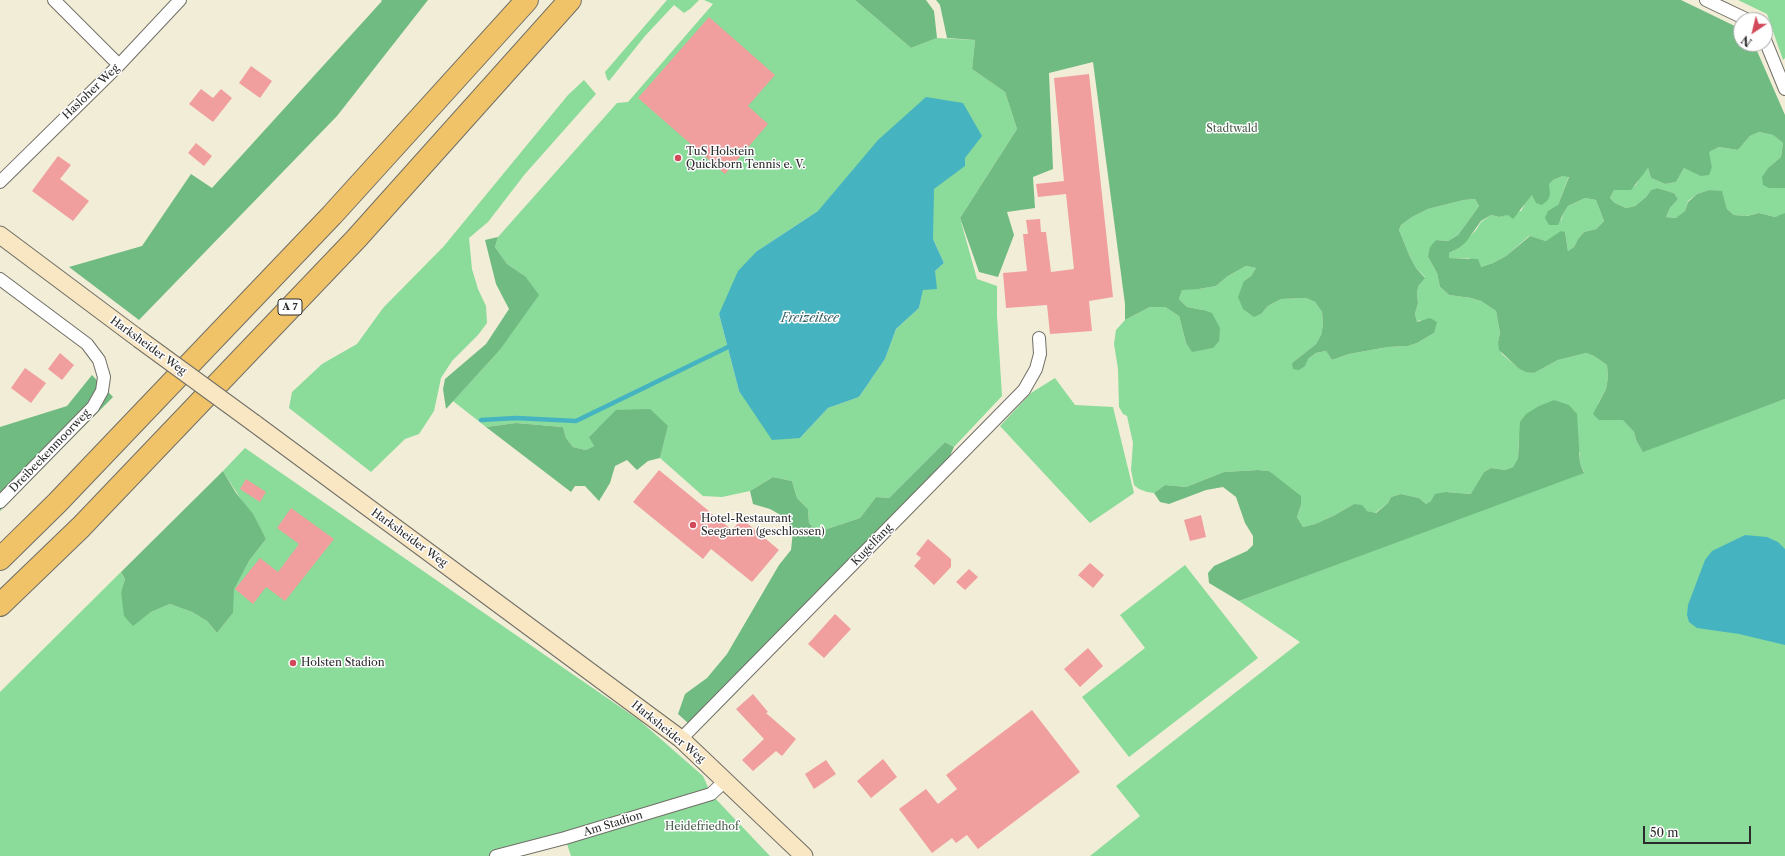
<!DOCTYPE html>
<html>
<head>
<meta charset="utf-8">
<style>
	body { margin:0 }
	#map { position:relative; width:1785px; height:856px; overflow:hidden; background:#f2edd7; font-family:"Libre Caslon Text",serif }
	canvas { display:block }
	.north { position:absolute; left:1733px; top:12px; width:40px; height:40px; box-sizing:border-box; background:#fff; border:1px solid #aaa; border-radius:50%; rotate:215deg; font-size:11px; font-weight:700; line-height:16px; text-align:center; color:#2b2b2b }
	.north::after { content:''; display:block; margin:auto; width:14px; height:18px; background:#d1495b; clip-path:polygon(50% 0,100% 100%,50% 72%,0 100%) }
	.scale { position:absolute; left:1643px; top:826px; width:108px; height:18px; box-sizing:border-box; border:2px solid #2b2b2b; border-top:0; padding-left:5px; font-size:12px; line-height:14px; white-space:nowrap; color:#2b2b2b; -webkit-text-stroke:3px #fff; paint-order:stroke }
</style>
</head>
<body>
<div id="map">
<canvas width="1785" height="856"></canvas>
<div class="north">N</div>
<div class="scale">50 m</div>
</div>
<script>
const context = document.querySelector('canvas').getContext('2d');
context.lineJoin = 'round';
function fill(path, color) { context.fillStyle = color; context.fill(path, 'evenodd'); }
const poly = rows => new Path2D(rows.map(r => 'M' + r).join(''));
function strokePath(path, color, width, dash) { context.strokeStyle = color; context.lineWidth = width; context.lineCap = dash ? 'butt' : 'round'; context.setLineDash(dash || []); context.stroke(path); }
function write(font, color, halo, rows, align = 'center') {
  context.font = font + ' "Libre Caslon Text",serif'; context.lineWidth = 3; context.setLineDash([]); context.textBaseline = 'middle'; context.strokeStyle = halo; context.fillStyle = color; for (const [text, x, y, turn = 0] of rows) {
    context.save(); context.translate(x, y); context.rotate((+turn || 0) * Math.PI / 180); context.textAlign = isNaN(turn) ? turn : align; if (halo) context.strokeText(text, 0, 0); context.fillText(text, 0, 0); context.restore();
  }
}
fill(poly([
	[667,0,699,0,690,9,684,13,674,5,645,36,609,81,607,79,605,72],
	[704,0,855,0,911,48,937,38,975,40,972,69,1005,92,1017,129,960,218,977,279,997,286,997,316,1002,396,954,447,945,442,889,498,876,497,860,518,818,532,809,523,808,509,797,498,792,481,773,477,750,491,722,497,703,496,660,458,668,426,598,428,590,436,594,446,586,450,573,447,566,438,563,427,516,423,486,427,453,401,499,351,525,276,507,264,495,247,498,237,617,103,628,102,713,4],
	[964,166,933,189,933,239,944,263,935,271,923,289,919,308,896,329,885,359,859,397,828,408,800,438,739,391,719,314,757,251,818,211],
	[1738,0,1785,0,1785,58,1783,60,1767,14],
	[584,80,596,94,525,174,488,222,469,238,472,269,478,289,486,306,487,323,478,335,452,361,441,378,434,411,419,434,405,439,371,472,289,408,292,392,322,364,357,344,383,308,444,246,568,95],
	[1759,132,1773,135,1783,143,1781,157,1769,167,1783,188,1785,188,1785,213,1783,215,1775,217,1759,213,1746,216,1734,215,1727,209,1722,192,1709,190,1697,194,1688,201,1685,211,1677,218,1666,217,1670,208,1678,199,1674,193,1657,188,1651,190,1646,197,1635,206,1626,208,1615,203,1610,198,1614,190,1635,186,1643,173,1648,168,1651,178,1665,184,1676,182,1684,168,1692,171,1712,167,1708,152,1719,147,1738,150,1750,136],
	[1563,176,1569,176,1558,205,1561,221,1563,214,1568,206,1585,198,1596,200,1604,221,1596,229,1584,232,1578,239,1574,247,1568,251,1565,232,1546,241,1529,236,1506,256,1493,263,1481,267,1469,258,1449,258,1449,253,1459,248,1476,230,1481,222,1491,215,1499,217,1521,211,1526,202,1532,195,1553,180],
	[1475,199,1479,206,1458,235,1448,241,1436,240,1428,257,1437,273,1440,287,1449,295,1471,298,1481,301,1496,311,1500,333,1498,342,1502,354,1518,368,1534,373,1558,360,1586,353,1594,356,1607,365,1608,377,1606,389,1598,404,1599,420,1623,419,1634,432,1636,440,1643,451,1785,399,1785,856,1090,856,1140,816,1116,786,1300,642,1239,601,1584,472,1580,463,1580,452,1519,437,1518,458,1513,467,1505,470,1491,468,1484,472,1472,494,1446,492,1426,504,1419,498,1401,494,1391,497,1388,503,1375,513,1367,511,1354,504,1333,516,1315,524,1303,527,1297,517,1301,505,1269,471,1258,470,1224,472,1186,487,1165,485,1154,493,1147,492,1139,489,1134,485,1131,470,1133,443,1127,416,1123,414,1119,407,1118,369,1114,344,1116,330,1125,320,1150,307,1165,307,1179,316,1186,343,1192,351,1213,348,1203,310,1187,307,1179,299,1182,289,1199,289,1216,286,1228,276,1246,266,1256,268,1251,276,1244,281,1262,313,1268,306,1281,299,1306,298,1315,302,1322,312,1323,325,1321,335,1316,344,1292,363,1308,359,1316,353,1326,351,1332,360,1349,354,1388,347,1408,346,1417,343,1434,333,1420,320,1417,322,1415,314,1418,303,1417,292,1419,285,1425,277,1416,268,1410,257,1399,230,1401,225,1412,217,1428,209,1464,200],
	[1055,378,1075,405,1113,407,1134,493,1090,523,1000,426,1031,393],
	[245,448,639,720,703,776,711,794,770,856,571,856,565,838,496,856,0,856,0,692,121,572,125,579,121,592,133,625,151,612,170,604,192,612,207,621,217,633,233,613,233,589,249,561,266,539,223,471],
	[1185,565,1258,658,1129,757,1082,697,1145,648,1120,615]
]), '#8bdb9a');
fill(poly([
	[381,0,428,0,337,116,139,320,69,267,142,246,191,174,212,188,382,1],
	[855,0,926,0,934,11,937,38,911,48],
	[936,0,1681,0,1741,29,1741,44,1754,44,1785,115,1785,188,1769,188,1763,185,1762,177,1769,167,1781,157,1783,143,1773,135,1759,132,1750,136,1738,150,1719,147,1709,152,1712,167,1709,175,1701,176,1684,168,1676,182,1665,184,1651,178,1648,168,1631,190,1614,190,1610,198,1615,203,1626,208,1635,206,1646,197,1651,190,1657,188,1674,193,1678,199,1670,208,1666,217,1676,218,1685,211,1688,202,1697,194,1709,190,1722,191,1727,209,1734,215,1747,216,1759,213,1775,217,1785,213,1785,399,1643,452,1636,440,1634,432,1623,420,1599,420,1593,414,1606,389,1608,377,1607,365,1594,356,1586,353,1558,360,1534,373,1526,372,1518,368,1499,350,1498,342,1500,333,1496,311,1481,301,1471,298,1449,295,1440,287,1437,273,1428,257,1430,247,1436,240,1448,241,1458,235,1479,206,1475,199,1464,200,1428,209,1412,217,1401,225,1399,230,1410,257,1416,268,1425,278,1419,285,1417,292,1418,303,1415,314,1417,322,1430,318,1437,322,1434,333,1417,343,1408,346,1388,347,1349,354,1332,360,1326,351,1316,353,1308,359,1305,366,1299,370,1293,369,1292,363,1316,344,1321,335,1323,325,1322,312,1315,302,1306,298,1281,299,1268,306,1262,313,1254,317,1243,309,1238,297,1244,281,1251,276,1256,268,1246,266,1228,276,1216,286,1199,289,1182,290,1179,299,1187,307,1203,310,1212,313,1220,328,1219,341,1213,348,1192,352,1186,343,1179,316,1165,307,1150,307,1125,320,1125,304,1093,62,1049,73,1053,169,1033,177,1035,208,1007,212,1014,235,998,277,979,272,960,218,1017,129,1005,92,972,69,975,40,947,38,940,5],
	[1563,176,1569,177,1558,205,1548,211,1545,218,1549,225,1558,225,1563,214,1568,206,1585,198,1596,200,1604,221,1596,229,1584,232,1578,239,1574,247,1568,251,1565,232,1561,231,1546,241,1530,236,1506,256,1493,263,1481,267,1478,259,1449,258,1449,253,1459,248,1466,242,1481,221,1491,215,1499,217,1508,215,1513,219,1532,195,1536,203,1542,205,1548,200,1550,194,1549,184,1553,180],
	[498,237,495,247,507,264,525,276,539,295,499,351,446,409,443,389,445,379,486,344,509,309,496,284,485,240],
	[92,375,113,397,0,511,0,427,67,406],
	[1554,400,1569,405,1577,414,1580,463,1584,473,1239,601,1209,583,1208,573,1214,566,1247,551,1253,545,1253,536,1245,523,1236,497,1223,487,1206,490,1169,504,1160,502,1154,493,1165,485,1186,487,1224,472,1258,470,1269,471,1301,496,1301,505,1297,517,1303,527,1315,524,1333,516,1354,504,1362,505,1367,511,1376,513,1388,503,1391,497,1401,494,1419,498,1426,504,1431,501,1435,494,1446,492,1471,494,1484,472,1491,468,1505,470,1513,467,1518,458,1520,422,1526,414,1539,406],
	[650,409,668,426,660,458,648,461,637,470,627,460,615,466,610,483,599,501,585,486,575,486,571,492,486,427,516,423,563,427,566,438,573,447,586,450,594,446,589,437,616,410],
	[945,442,954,447,944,469,696,717,688,723,678,714,685,694,707,678,727,654,779,565,791,550,793,531,786,518,770,509,753,504,750,491,773,477,792,481,797,498,808,509,809,523,818,532,860,518,876,497,889,498],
	[223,471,236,493,253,514,266,539,249,561,234,589,233,613,217,633,207,621,192,612,170,604,151,612,133,626,124,616,121,592,125,579,121,572]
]), '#70bb82');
fill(poly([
	[926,97,963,103,982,136,965,158,965,166,934,189,933,239,944,263,935,271,937,289,923,290,919,308,896,329,885,359,859,397,828,408,800,438,772,440,739,391,719,314,738,271,757,251,818,211,878,140],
	[1745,535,1767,537,1778,542,1785,549,1785,645,1739,634,1697,628,1689,622,1687,615,1688,605,1705,560,1712,551]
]), '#46b4c0');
strokePath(poly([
	[481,420,516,418,576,421,728,347]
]), '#46b4c0', 4.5);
fill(poly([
	[709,17,775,75,748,106,768,124,725,174,638,98],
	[251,66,272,81,260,98,239,83],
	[1089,74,1113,297,1089,301,1092,331,1050,334,1047,305,1006,308,1003,273,1027,271,1023,234,1028,234,1026,220,1040,219,1041,232,1046,232,1051,272,1074,269,1066,194,1038,197,1036,184,1064,181,1054,78],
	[201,89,213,98,221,89,232,98,213,122,189,104],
	[196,143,212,156,204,166,188,153],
	[58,156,71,165,60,179,89,201,73,221,32,191],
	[60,353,74,365,62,380,48,369],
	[25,368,46,383,31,403,11,388],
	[659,470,732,530,742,519,779,550,752,582,711,549,703,559,633,502],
	[246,479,266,492,260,502,240,489],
	[291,508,334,539,285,601,266,587,253,604,235,589,260,558,278,572,299,544,277,528],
	[1201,515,1206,537,1190,541,1184,520],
	[928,539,951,559,951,567,934,585,914,566,921,558,916,554],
	[1090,563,1104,575,1093,588,1078,575],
	[969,569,978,577,965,590,956,582],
	[835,614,851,629,824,658,808,644],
	[1088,648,1103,666,1080,687,1064,669],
	[753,694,768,712,766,713,796,739,782,756,776,751,753,771,742,760,764,739,736,709],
	[1032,710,1080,772,978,849,967,835,956,843,952,838,932,853,899,809,926,789,938,804,957,789,946,775],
	[883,759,897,777,871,798,857,781],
	[826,760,836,774,814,789,805,774]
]), '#f09f9e');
const minor = poly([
	[54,0,119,65],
	[1706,0,1748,20],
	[1765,40,1785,89],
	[0,182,119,65,180,0],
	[0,279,87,344,99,360,104,377,102,391,93,407,0,502],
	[681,739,1024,390,1036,369,1040,354,1039,338],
	[496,856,565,838,711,794,726,780]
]);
const secondary = poly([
	[0,235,139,339],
	[254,423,681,739,804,856]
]);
const motorway = poly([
	[0,559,57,503,332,215,527,0],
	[0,605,81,527,356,239,570,0]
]);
strokePath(minor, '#716f67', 14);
strokePath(secondary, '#716f67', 19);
strokePath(motorway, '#716f67', 24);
strokePath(minor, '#fff', 12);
strokePath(secondary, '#f9e7c3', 17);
strokePath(motorway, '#f0c369', 22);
const secondaryBridge = poly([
	[139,339,254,423]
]);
strokePath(secondaryBridge, '#716f67', 19, []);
strokePath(secondaryBridge, '#f9e7c3', 17);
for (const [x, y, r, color] of [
	[678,158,4,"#d1495b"],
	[693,525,4,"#d1495b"],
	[293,663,4,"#d1495b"]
]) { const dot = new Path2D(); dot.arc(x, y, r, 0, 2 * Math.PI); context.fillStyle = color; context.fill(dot); strokePath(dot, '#fff', 1.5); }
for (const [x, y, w] of [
	[290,307,24]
]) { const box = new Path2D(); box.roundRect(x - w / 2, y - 8, w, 16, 3); context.fillStyle = '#fff'; context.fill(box); strokePath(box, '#2b2b2b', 1); }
write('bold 10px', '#2b2b2b', null, [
	["A 7",290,307]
]);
write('11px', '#2b2b2b', '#fff', [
	["Hasloher Weg",91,92,-44],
	["Harksheider Weg",148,346,36],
	["Dreibeekenmoorweg",50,451,-46],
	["Harksheider Weg",409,538,36],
	["Kugelfang",872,545,-46],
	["Harksheider Weg",668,732,39],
	["Am Stadion",613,824,-17]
]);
write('11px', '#48604c', '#fff', [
	["Stadtwald",1232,129],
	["Heidefriedhof",702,827]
]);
write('11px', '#2b2b2b', '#fff', [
	["TuS Holstein",686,152],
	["Quickborn Tennis e. V.",686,165],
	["Hotel-Restaurant",701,519],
	["Seegarten (geschlossen)",701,532],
	["Holsten Stadion",301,663]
], 'left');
write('italic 12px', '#366267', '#fff', [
	["Freizeitsee",810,319]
]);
</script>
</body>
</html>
